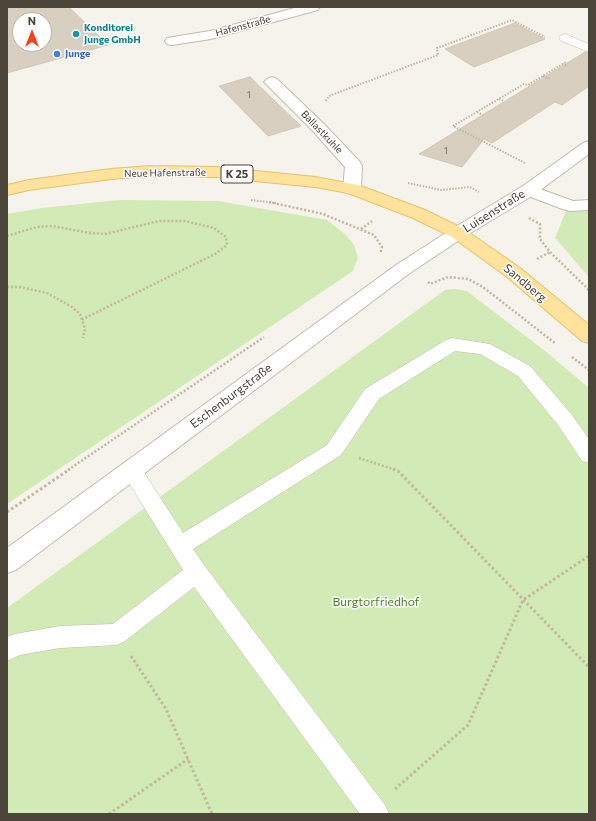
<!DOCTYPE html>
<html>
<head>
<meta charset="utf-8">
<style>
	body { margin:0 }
	#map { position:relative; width:596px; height:821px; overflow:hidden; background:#f6f3ec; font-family:Commissioner,sans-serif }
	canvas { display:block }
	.frame { position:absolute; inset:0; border:8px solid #4b4439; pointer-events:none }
	.north { position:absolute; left:12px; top:12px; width:40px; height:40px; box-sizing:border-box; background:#fff; border:1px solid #b7b4b0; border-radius:50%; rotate:0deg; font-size:11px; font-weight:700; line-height:16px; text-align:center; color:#4b4439 }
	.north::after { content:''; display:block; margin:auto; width:14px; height:18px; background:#fc3f1d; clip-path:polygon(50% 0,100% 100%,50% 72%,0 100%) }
</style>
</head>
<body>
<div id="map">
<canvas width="596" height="821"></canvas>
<div class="frame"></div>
<div class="north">N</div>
</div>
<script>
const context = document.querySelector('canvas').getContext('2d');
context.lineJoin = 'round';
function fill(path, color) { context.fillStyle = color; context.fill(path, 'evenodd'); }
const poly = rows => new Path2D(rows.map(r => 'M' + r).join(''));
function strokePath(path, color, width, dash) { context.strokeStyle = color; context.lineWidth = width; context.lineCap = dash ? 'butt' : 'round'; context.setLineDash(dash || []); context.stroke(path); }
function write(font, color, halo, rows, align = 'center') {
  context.font = font + ' Commissioner,sans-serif'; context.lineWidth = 3; context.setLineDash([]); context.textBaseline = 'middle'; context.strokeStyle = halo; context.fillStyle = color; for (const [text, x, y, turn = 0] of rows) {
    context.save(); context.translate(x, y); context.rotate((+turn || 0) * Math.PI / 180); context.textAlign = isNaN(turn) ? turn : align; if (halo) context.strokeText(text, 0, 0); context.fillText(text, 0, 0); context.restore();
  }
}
fill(poly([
	[119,200,218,201,327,220,345,234,354,245,358,258,353,271,7,504,7,214,42,208],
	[566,211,589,211,589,277,555,238],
	[455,289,467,291,545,351,589,388,589,814,7,814,7,608,445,290]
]), '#d2eab5');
const building = poly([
	[7,7,69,7,108,45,7,73,7,7],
	[20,20,44,20,44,44,20,44,20,20],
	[515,23,545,39,474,67,445,49,515,23],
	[585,52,589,53,589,86,562,105,555,102,492,143,484,139,462,167,419,154,585,52],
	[250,77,278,104,301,126,268,136,219,86,250,77]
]);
fill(building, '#d8cfc1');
strokePath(building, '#d3c7b4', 1);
const service = poly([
	[565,34,589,44,589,52,561,41,559,38,561,35,565,34],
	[452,338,490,344,530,366,572,415,589,439,589,463,582,461,558,425,518,376,480,354,455,351,379,399,341,455,193,549,204,565,385,805,389,814,360,814,194,587,125,641,117,645,60,648,20,655,7,661,7,637,15,634,60,626,113,624,183,570,124,475,121,469,124,463,131,461,138,463,183,533,327,445,365,389,446,340,452,338]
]);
const minor = poly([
	[298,7,320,7,318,10,211,39,172,45,167,44,165,41,167,38,210,31,298,7],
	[272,77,277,79,324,124,360,162,362,166,361,189,358,193,352,194,346,193,343,189,345,167,312,130,264,82,267,79,272,77],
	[529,185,573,201,589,200,589,210,571,211,565,210,523,194,520,190,523,186,529,185],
	[458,227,464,229,467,233,464,237,410,273,16,570,7,573,7,548,396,265,452,229,458,227]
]);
const tertiary = poly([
	[589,141,589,154,535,194,464,237,458,239,452,237,449,233,452,229,523,186,583,143,589,141]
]);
const primary = poly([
	[151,166,216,167,315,177,358,185,425,210,464,229,520,268,589,325,589,343,582,341,506,276,452,237,413,218,348,193,315,187,216,177,151,176,111,179,29,190,7,195,7,185,29,180,111,169,151,166]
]);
strokePath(service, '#c2bbae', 1);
strokePath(minor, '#c2bbae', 2);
strokePath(tertiary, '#c2bbae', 2);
strokePath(primary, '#e6c16a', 2);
strokePath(poly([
	[562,64,568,66],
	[543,76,550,79],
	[499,99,504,101],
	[326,101,329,96,438,55,437,48,512,20,545,37],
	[477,112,483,115],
	[525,163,453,126,524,84,528,85,566,62],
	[408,183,441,190,470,187,479,192],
	[251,200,276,203]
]), '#c4b79f', 2, [1.5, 1.5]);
strokePath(poly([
	[269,202,323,214,374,235,382,247,380,254],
	[529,218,540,224,540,239,550,252,589,290],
	[361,229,372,221],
	[7,236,36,227,52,226,90,233,105,234,159,221,185,221,214,228,226,237,227,245,215,254,81,320],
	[537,259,550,252],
	[428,282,430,284,448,277,468,279,483,287,556,344],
	[7,287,20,287,47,293,72,307,80,314,85,329,83,338],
	[572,357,589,370],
	[359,458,396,470],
	[68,470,264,337]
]), '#c4b79f', 2.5, [2, 2]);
strokePath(poly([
	[393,469,398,471,589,667],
	[7,512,70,469],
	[131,656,166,709,212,814],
	[395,789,468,725,523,600,589,556],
	[109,814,188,759]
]), '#c4b79f', 3, [2.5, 2.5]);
fill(service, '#fff');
fill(minor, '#fff');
fill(tertiary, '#fff');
fill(primary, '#ffe39c');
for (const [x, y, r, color] of [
	[76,34,4,"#0f9aa8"],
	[57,54,4,"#3f7fe0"]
]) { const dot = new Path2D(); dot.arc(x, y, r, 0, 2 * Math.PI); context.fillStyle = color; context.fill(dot); strokePath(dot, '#fff', 1.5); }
write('9px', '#6e675b', null, [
	["1",249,95],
	["1",446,151]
]);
write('10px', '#4b4439', '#fff', [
	["Hafenstraße",243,26,-15],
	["Ballastkuhle",322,132,46],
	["Neue Hafenstraße",165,173,-1]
]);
write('bold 10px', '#0d838f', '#fff', [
	["Konditorei",84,28],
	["Junge GmbH",84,40]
], 'left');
write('bold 10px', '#366cbe', '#fff', [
	["Junge",65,54]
], 'left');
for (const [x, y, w] of [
	[237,174,32]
]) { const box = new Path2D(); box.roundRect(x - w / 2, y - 9, w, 18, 3); context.fillStyle = '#fff'; context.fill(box); strokePath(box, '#4b4439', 1); }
write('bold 11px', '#4b4439', null, [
	["K 25",237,174]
]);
write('12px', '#4b4439', '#fff', [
	["Luisenstraße",494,211,-32],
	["Sandberg",525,283,40],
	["Eschenburgstraße",231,396,-37]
]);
write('12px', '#4a7f2a', '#fff', [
	["Burgtorfriedhof",376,602]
]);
</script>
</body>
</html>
